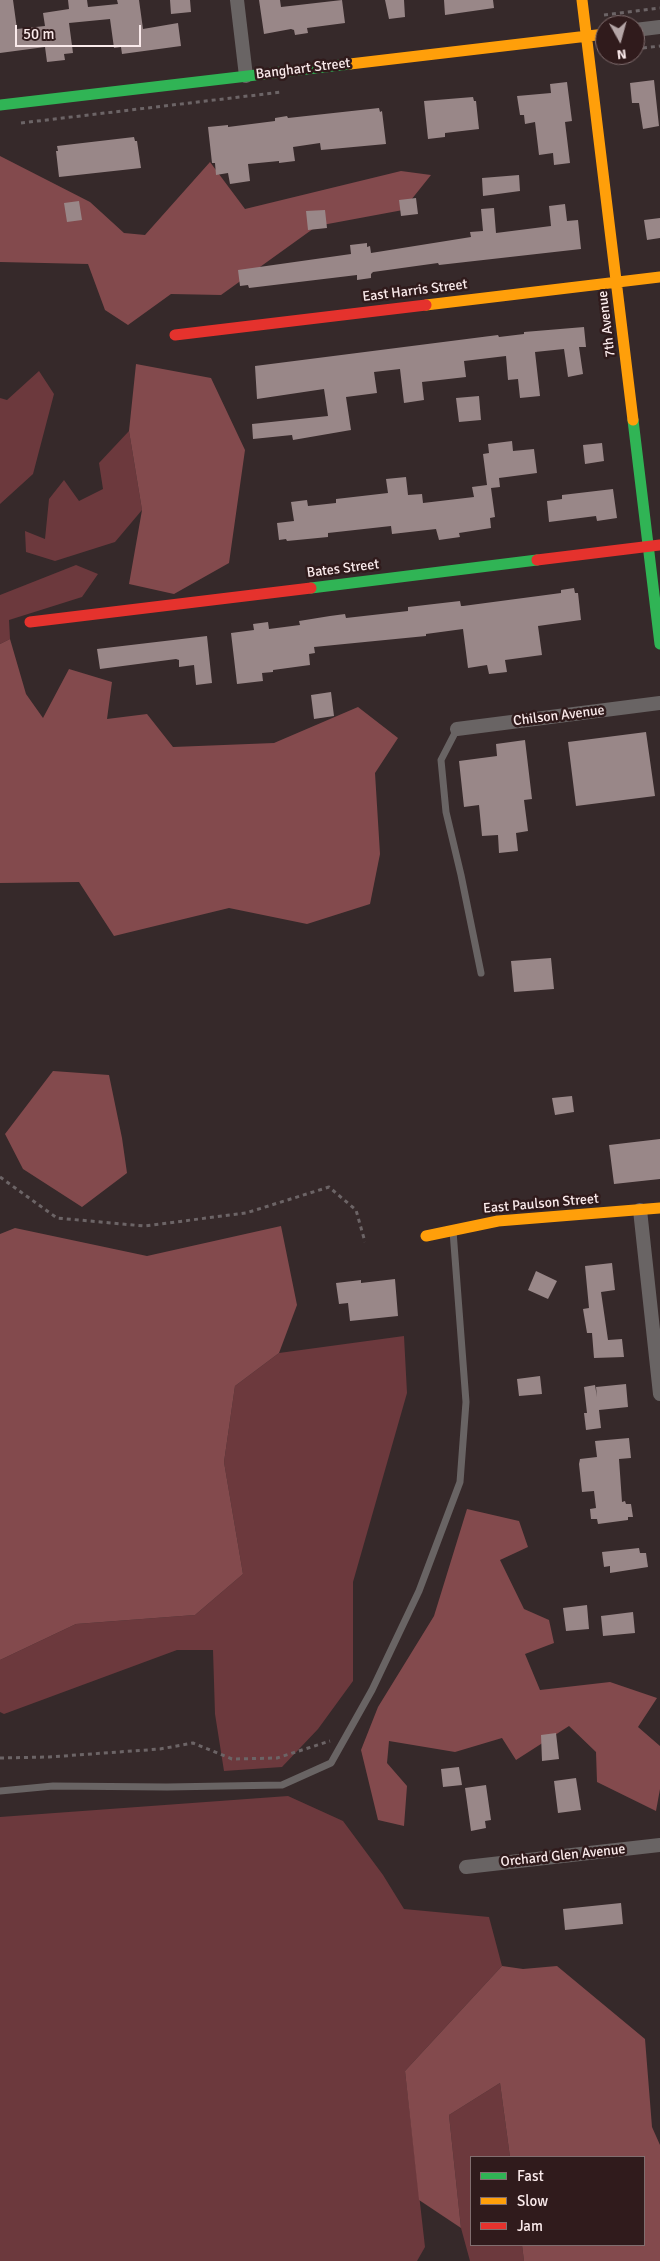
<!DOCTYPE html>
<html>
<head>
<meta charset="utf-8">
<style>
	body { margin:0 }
	#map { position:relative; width:660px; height:2261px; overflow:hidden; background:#36292a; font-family:Signika,sans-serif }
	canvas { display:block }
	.legend { position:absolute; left:470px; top:2156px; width:175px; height:90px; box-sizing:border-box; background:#301b1c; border:1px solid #816e6f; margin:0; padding:6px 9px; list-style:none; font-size:15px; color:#faeaeb }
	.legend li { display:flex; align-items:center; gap:10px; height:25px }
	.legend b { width:25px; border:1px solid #816e6f }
	.north { position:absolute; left:595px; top:15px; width:50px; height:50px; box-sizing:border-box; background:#301b1c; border:1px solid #816e6f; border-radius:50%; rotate:173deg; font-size:14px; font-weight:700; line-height:20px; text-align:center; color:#faeaeb }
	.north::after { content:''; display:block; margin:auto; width:18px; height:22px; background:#b5a6a7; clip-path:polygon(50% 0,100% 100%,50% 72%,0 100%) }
	.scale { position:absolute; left:15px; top:25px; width:126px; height:22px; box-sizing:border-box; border:2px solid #faeaeb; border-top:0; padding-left:6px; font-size:15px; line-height:18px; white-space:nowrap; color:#faeaeb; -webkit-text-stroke:4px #301b1c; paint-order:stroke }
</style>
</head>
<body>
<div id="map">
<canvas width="660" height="2261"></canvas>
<ul class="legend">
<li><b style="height:6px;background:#30b455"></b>Fast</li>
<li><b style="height:6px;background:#ff9f0a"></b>Slow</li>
<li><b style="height:6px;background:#e5322d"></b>Jam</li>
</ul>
<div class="north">N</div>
<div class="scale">50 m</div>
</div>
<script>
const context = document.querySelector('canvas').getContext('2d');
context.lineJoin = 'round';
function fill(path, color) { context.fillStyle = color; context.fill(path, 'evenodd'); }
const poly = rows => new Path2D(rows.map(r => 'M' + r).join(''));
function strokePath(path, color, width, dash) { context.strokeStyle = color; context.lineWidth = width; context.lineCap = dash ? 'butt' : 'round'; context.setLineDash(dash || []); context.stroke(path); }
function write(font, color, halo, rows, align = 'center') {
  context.font = font + ' Signika,sans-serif'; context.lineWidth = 5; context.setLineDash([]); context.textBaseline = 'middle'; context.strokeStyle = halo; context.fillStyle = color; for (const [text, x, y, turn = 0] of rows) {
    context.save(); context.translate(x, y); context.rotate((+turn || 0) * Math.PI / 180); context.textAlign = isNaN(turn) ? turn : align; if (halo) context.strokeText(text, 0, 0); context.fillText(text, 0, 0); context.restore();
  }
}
fill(poly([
	[39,371,54,394,33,474,0,504,0,398,7,400],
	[129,431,142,510,115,542,55,561,26,552,25,531,45,539,49,499,64,480,79,501,103,489,99,463],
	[76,565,98,574,82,597,9,620,10,639,0,644,0,595],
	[404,1336,407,1393,353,1582,353,1681,318,1729,282,1767,224,1771,215,1714,213,1650,177,1650,4,1714,0,1712,0,1660,76,1624,195,1615,243,1574,224,1462,235,1386,279,1353],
	[288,1796,343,1821,383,1875,404,1909,489,1917,502,1966,405,2071,425,2247,417,2261,0,2261,0,1817],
	[500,2083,510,2157,471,2157,471,2245,522,2245,524,2261,470,2261,461,2228,449,2115]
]), '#6c393d');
fill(poly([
	[0,156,90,202,124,233,145,235,210,162,245,209,401,171,431,175,403,210,317,226,221,295,171,294,128,325,105,310,88,264,0,262],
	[136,364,211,378,245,450,229,563,174,594,129,584,142,510,129,431],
	[10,639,26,694,43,718,69,669,112,682,107,719,147,714,173,747,274,743,358,707,398,738,375,773,380,854,370,904,307,924,229,908,114,936,79,882,0,883,0,644],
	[53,1071,109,1075,122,1138,127,1173,82,1207,23,1169,5,1134],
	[281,1226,297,1305,279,1353,235,1386,224,1462,243,1574,195,1615,76,1624,0,1660,0,1234,15,1228,147,1256],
	[467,1509,519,1521,528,1547,500,1560,524,1609,549,1620,554,1643,525,1654,540,1690,610,1682,657,1698,638,1727,660,1746,660,1789,656,1811,597,1782,596,1752,569,1726,516,1760,502,1738,455,1752,389,1741,387,1763,407,1786,404,1826,378,1820,361,1750,378,1707,434,1616],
	[502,1966,523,1969,557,1966,645,2039,652,2127,660,2145,660,2261,524,2261,522,2245,644,2245,644,2157,510,2157,500,2083,449,2115,461,2228,419,2200,405,2071]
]), '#834a4d');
fill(poly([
	[0,0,13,0,17,29,45,26,43,13,69,9,68,0,87,0,88,7,118,4,117,0,139,0,143,29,178,23,181,46,122,54,121,47,114,48,110,19,69,23,73,53,64,54,65,60,47,62,45,47,0,53],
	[170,0,190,0,191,12,171,14],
	[259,0,280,0,281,7,342,0,345,23,307,28,308,33,295,35,294,30,291,29,264,34],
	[385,0,404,0,405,17,389,19],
	[444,0,493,0,494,8,445,15],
	[654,80,659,126,643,129,639,103,632,103,630,83],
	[567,82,572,121,565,122,570,163,554,165,553,153,539,155,535,122,525,124,524,115,520,115,517,96,551,93,550,84],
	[473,97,474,101,476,101,479,129,445,133,445,137,428,139,424,101],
	[379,108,380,112,382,111,386,144,321,150,320,143,293,147,295,161,279,163,279,161,248,164,250,181,230,184,228,173,216,175,215,163,212,163,208,127,228,125,228,127,275,121,275,118,287,116,288,118],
	[134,137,135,141,137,141,141,168,59,177,56,151,58,151,57,146],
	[519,175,520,191,483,196,482,178],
	[416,198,418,214,401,216,399,200],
	[79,201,82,220,67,222,64,203],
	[565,204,567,221,578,220,581,249,439,265,438,263,373,272,371,274,371,278,357,280,357,275,249,288,248,285,240,286,238,270,351,254,350,245,367,243,367,247,370,246,371,253,471,237,470,232,483,231,481,209,494,208,496,233,551,226,549,206],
	[325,210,327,228,308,230,306,211],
	[660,218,660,238,647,240,644,220],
	[584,327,586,347,579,347,583,374,568,377,564,349,535,352,540,396,520,398,518,379,508,380,506,356,464,361,466,377,422,382,424,400,404,403,400,369,374,372,377,393,346,397,351,430,293,440,292,435,253,439,252,424,328,416,324,389,257,399,255,366,498,335,499,337,524,334,524,332],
	[479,396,481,420,459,422,456,398],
	[512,441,513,451,534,449,537,473,499,478,500,487,491,488,495,517,490,518,491,528,459,533,460,537,439,540,436,529,392,534,391,526,328,533,328,537,287,541,286,539,279,540,277,523,294,521,291,502,307,500,308,506,336,503,336,499,388,493,386,479,406,477,408,495,422,494,423,503,474,497,472,487,487,485,483,454,489,453,488,444],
	[602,443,604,461,585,464,583,445],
	[613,489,617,518,597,521,596,516,549,522,547,501,562,499,562,495],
	[574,588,575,593,578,593,581,620,538,626,542,655,505,660,507,672,489,674,487,665,468,668,463,629,426,634,426,636,314,647,315,653,309,654,310,665,273,670,273,672,262,673,263,681,237,684,231,633,254,630,253,624,268,622,269,629,300,625,299,621,330,616,345,614,346,618,408,611,408,607,460,601,461,606,463,606,561,593,561,590],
	[207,636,212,683,196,685,194,665,179,667,179,660,176,659,100,669,97,649],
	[331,692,334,716,314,719,311,695],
	[646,732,655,796,576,806,568,742],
	[525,740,532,799,524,800,528,831,516,833,518,851,499,853,498,835,482,836,479,805,464,807,459,761,497,756,496,744],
	[551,958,554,989,514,992,511,961],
	[572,1096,574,1112,555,1115,552,1098],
	[660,1139,660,1179,614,1184,609,1145],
	[612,1263,615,1290,601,1292,608,1340,622,1339,624,1357,594,1358,592,1333,587,1333,583,1309,589,1308,585,1266],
	[536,1271,557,1281,548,1299,528,1290],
	[395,1279,398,1316,350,1321,348,1303,339,1304,336,1283,361,1280,361,1283],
	[540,1376,542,1394,519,1396,517,1379],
	[626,1384,628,1407,599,1410,601,1428,586,1430,584,1413,587,1413,584,1387,595,1385,597,1397,596,1387],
	[629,1438,631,1458,619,1459,622,1502,625,1501,626,1504,631,1504,633,1517,628,1517,628,1520,598,1524,597,1519,591,1519,590,1509,596,1508,594,1491,582,1492,579,1464,580,1459,597,1457,595,1441],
	[639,1548,640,1553,646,1553,648,1567,610,1573,610,1566,604,1567,602,1552],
	[587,1605,589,1629,566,1631,563,1608],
	[633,1612,635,1633,603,1636,601,1616],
	[556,1733,559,1759,542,1761,541,1735],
	[459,1767,462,1785,443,1787,441,1769],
	[576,1778,581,1810,558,1813,554,1781],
	[486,1785,491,1820,485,1821,486,1828,471,1831,465,1788],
	[621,1903,623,1924,565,1930,563,1909]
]), '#998788');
strokePath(poly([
	[604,15,660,8],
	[635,49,660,46],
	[21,123,282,92],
	[0,1177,57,1218,144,1226,246,1213,329,1187,356,1210,365,1242],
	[0,1758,49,1757,160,1749,193,1743,232,1759,277,1758,330,1741]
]), '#6c6466', 3, [4, 4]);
strokePath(poly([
	[457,729,441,760,446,812,461,875,481,973],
	[0,1791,53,1786,167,1787,282,1785,331,1763,372,1690,419,1591,460,1482,466,1402,453,1231]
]), '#696464', 7);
strokePath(poly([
	[237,0,246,76],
	[635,30,660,27],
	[457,729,660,703],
	[640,1210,660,1394],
	[466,1867,660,1845]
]), '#696464', 14);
strokePath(poly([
	[0,105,350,64],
	[633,420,660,644],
	[311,588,537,560]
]), '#30b455', 11);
strokePath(poly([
	[582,0,633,420],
	[350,64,605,34],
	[426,305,660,277],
	[426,1236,498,1221,660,1208]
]), '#ff9f0a', 11);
strokePath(poly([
	[175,335,426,305],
	[537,560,660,545],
	[30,622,311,588]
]), '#e5322d', 11);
write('14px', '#faeaeb', '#301b1c', [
	["Banghart Street",303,69,-7],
	["East Harris Street",415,291,-7],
	["7th Avenue",607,324,-97],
	["Bates Street",343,569,-7],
	["Chilson Avenue",559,716,-7],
	["East Paulson Street",541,1204,-5],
	["Orchard Glen Avenue",563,1856,-6]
]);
</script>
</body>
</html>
